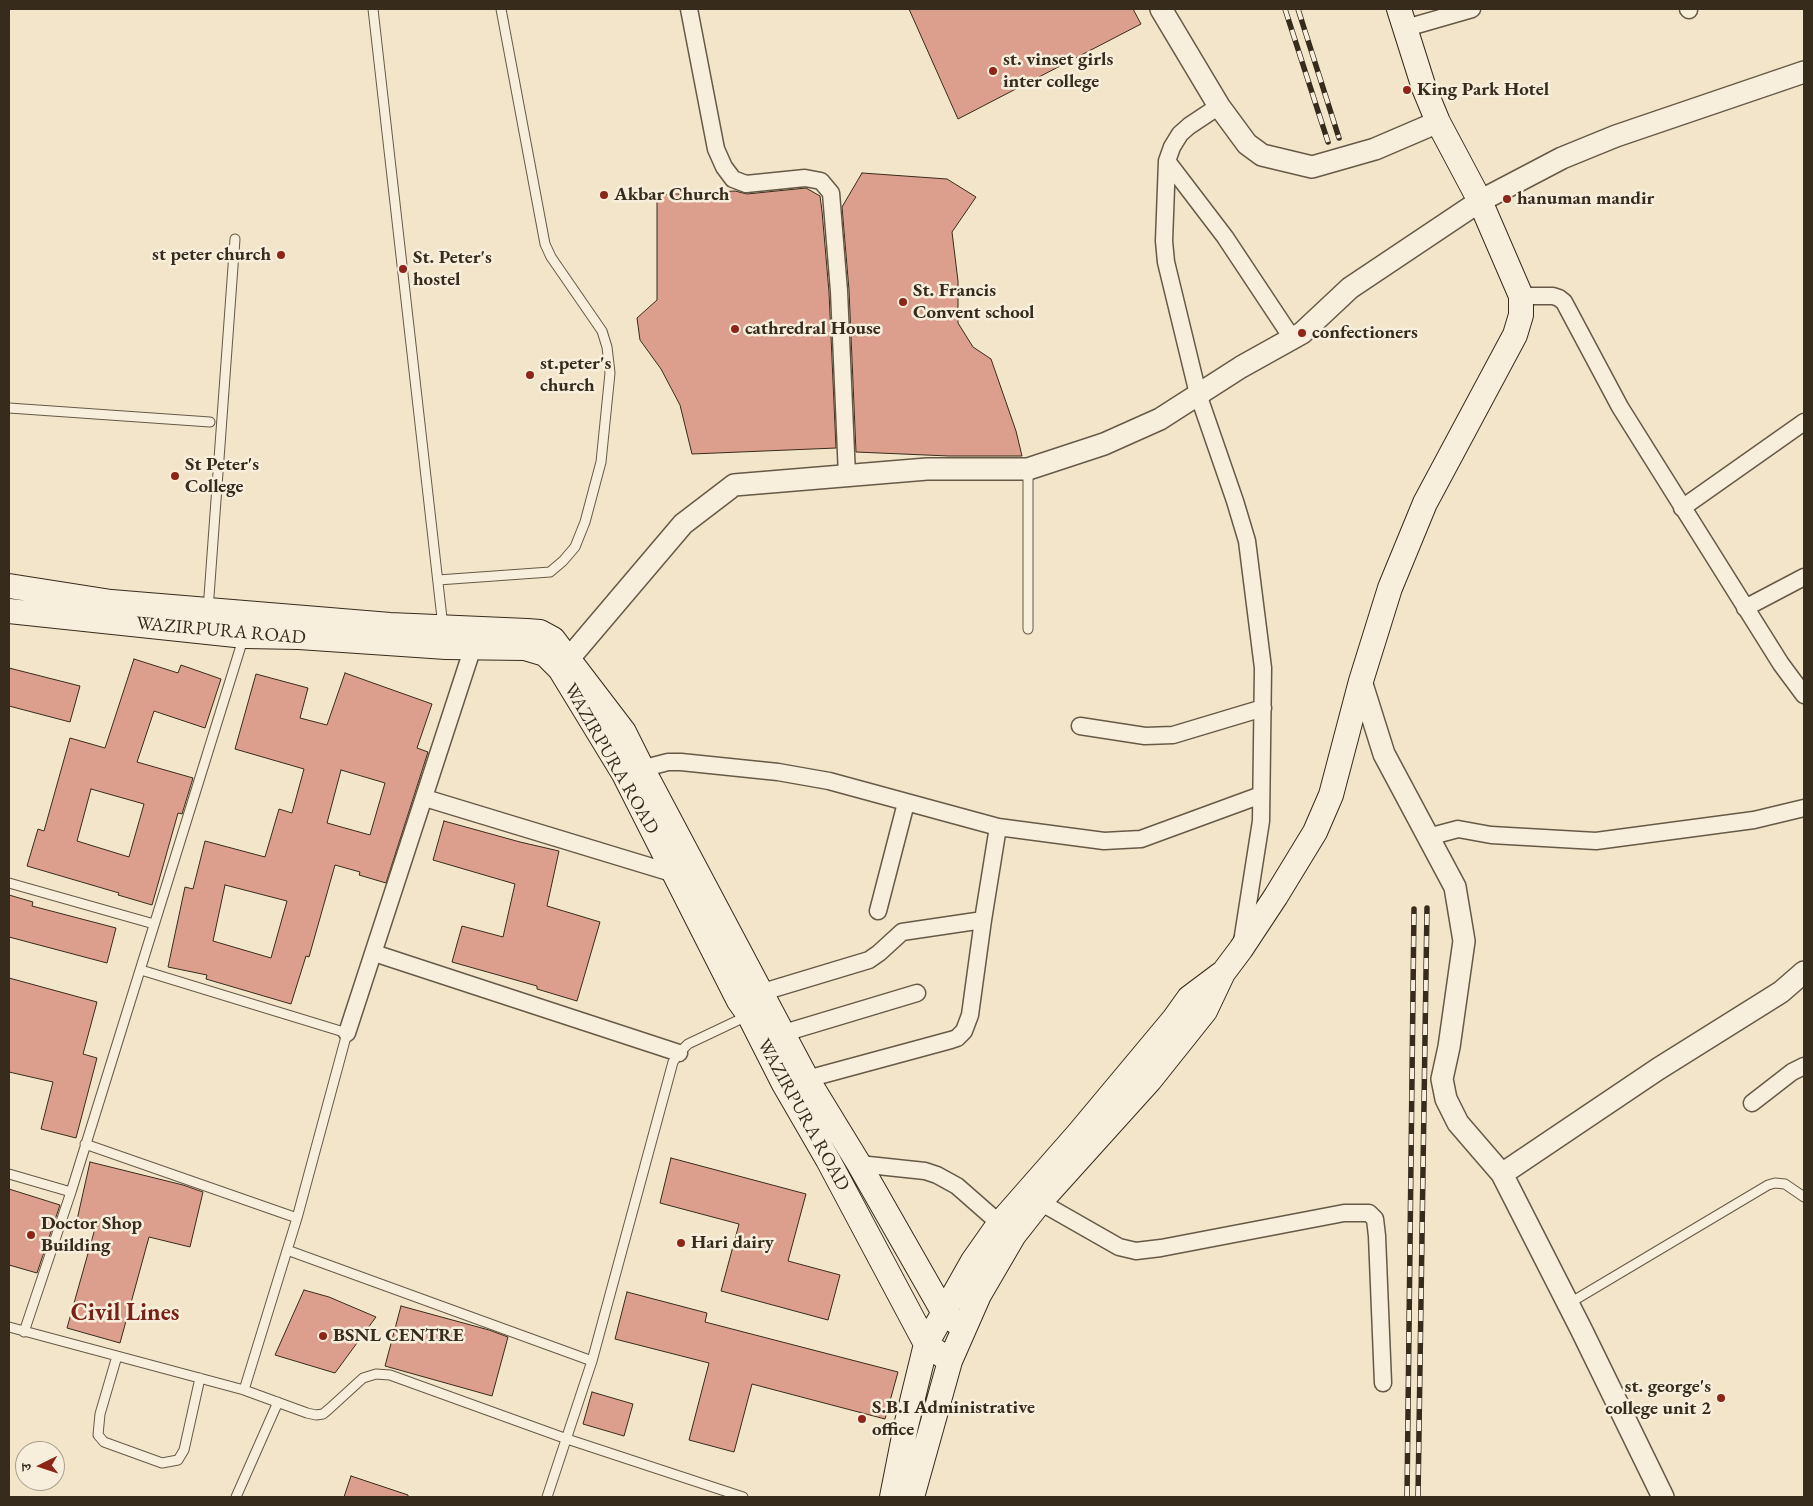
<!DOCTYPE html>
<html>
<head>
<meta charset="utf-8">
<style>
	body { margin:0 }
	#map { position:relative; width:1813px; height:1506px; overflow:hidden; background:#f2e5c9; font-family:"EB Garamond","Noto Serif Devanagari",serif }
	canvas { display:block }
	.frame { position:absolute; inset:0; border:10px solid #372b1b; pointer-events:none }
	.north { position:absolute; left:15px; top:1441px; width:50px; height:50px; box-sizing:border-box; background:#f7eedc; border:1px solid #aaa08f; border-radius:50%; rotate:266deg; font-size:14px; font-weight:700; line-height:20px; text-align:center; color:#372b1b }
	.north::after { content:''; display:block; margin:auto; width:18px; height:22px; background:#8f2418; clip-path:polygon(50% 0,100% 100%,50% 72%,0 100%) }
</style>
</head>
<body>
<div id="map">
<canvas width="1813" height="1506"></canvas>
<div class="frame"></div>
<div class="north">उ</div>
</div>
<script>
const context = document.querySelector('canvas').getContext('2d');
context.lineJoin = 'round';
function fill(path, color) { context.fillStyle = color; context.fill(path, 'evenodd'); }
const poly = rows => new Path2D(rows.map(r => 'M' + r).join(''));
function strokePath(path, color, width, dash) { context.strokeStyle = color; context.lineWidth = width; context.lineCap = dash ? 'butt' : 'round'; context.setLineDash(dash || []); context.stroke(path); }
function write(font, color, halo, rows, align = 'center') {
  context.font = font + ' "EB Garamond",serif'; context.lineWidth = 5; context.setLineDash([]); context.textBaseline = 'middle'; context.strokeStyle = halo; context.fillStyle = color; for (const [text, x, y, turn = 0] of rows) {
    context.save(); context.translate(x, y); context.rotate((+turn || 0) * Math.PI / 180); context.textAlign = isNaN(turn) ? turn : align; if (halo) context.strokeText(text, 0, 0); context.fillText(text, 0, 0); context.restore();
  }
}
const building = poly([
	[909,9,1133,9,1141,24,958,119,909,9],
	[862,173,947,179,976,197,952,232,958,281,958,323,973,347,991,359,1016,431,1022,456,949,456,856,452,849,290,842,207,862,173],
	[806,188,820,196,822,211,829,292,836,448,692,454,680,405,661,369,640,340,637,318,657,300,657,195,735,191,747,194,806,188],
	[134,659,178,673,181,665,221,679,205,728,154,711,137,762,193,778,182,814,178,813,152,905,118,895,119,893,27,866,38,829,44,831,70,738,105,748,134,659],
	[91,789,144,804,129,857,77,841,91,789],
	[9,668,80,686,70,722,9,706,9,668],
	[345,673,432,704,417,748,428,752,386,883,359,875,360,872,335,865,309,957,306,956,291,1004,206,979,207,975,168,967,185,887,193,889,205,841,265,857,279,809,292,813,304,769,235,749,256,674,308,688,300,718,327,725,345,673],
	[341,770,385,783,370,835,327,823,341,770],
	[225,885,287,901,271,958,213,941,225,885],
	[444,821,520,842,559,851,547,906,600,922,577,1001,537,989,537,986,452,962,462,926,503,937,515,884,433,860,444,821],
	[9,895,33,902,32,906,116,928,107,963,9,937,9,895],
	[9,978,97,1002,83,1054,97,1058,76,1138,41,1129,53,1082,9,1072,9,978],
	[671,1158,806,1194,788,1261,840,1275,828,1320,721,1291,739,1224,660,1203,671,1158],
	[90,1162,183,1185,203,1192,190,1247,149,1237,120,1343,67,1328,96,1225,77,1220,90,1162],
	[9,1189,60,1205,37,1273,9,1265,9,1189],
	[304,1290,329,1297,376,1317,335,1373,275,1355,304,1290],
	[627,1292,707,1313,705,1322,898,1372,885,1419,752,1384,734,1452,689,1440,709,1363,615,1339,627,1292],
	[401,1306,489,1330,508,1337,492,1396,385,1366,401,1306],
	[592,1392,633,1404,624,1436,583,1424,592,1392],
	[351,1476,408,1495,408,1497,344,1497,351,1476]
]);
fill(building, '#dd9f8d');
strokePath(building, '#372b1b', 1);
const service = poly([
	[373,9,443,627],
	[9,408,210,422],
	[438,580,550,572,563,561,575,547,585,522,601,462,610,373,607,347,602,331,551,257,545,244,501,9],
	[208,610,235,239],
	[1028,629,1028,469],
	[9,883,154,924],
	[141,970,347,1033,297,1218,244,1390],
	[85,1144,297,1218],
	[9,1174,71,1192],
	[287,1250,592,1361],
	[1568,1304,1768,1185,1775,1183,1785,1184,1804,1197],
	[9,1327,244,1390,307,1413,316,1415,323,1414,329,1409,363,1378,376,1374,390,1375,567,1439,743,1497],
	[24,1332,71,1192,244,636],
	[117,1356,100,1414,98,1435,104,1442,162,1463,178,1460,184,1450,200,1378],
	[236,1497,278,1402],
	[547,1497,592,1361,673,1062,679,1053,688,1044,747,1016]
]);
const minor = poly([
	[689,9,716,149,724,167,733,179,746,184,805,178,821,181,831,193,839,291,847,476],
	[1688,9,1689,10],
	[1406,28,1472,9],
	[1219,106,1189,126,1180,134,1172,147,1167,161,1164,241,1166,262,1198,394,1235,501,1247,541,1263,668,1261,821,1242,942],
	[1167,161,1225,237,1292,338],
	[1521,296,1553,296,1559,298,1564,302,1620,407,1781,664,1804,695],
	[1682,508,1804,422],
	[1745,608,1804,577],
	[1080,726,1145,736,1173,735,1263,708],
	[633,771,668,762,681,762,778,772,829,781,998,827,1104,841,1141,839,1261,795],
	[425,798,675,874],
	[1428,837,1458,829,1491,835,1596,841,1754,820,1804,808],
	[878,911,906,803],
	[374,953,679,1053],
	[753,995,869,960,879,953,902,932,983,920],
	[347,1033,473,647],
	[774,1036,917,993],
	[807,1079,951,1040,957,1038,964,1031,970,1015,983,920,998,827],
	[1752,1103,1792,1072,1804,1066],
	[859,1164,925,1171,937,1175,957,1186,1006,1229],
	[1040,1202,1119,1247,1136,1251,1161,1248,1344,1213,1369,1213,1375,1219,1377,1236,1383,1383]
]);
const tertiary = poly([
	[1161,9,1219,106,1247,144,1262,155,1312,167,1375,149,1438,122],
	[560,669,683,524,734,485,927,469,1028,469,1104,444,1160,419,1241,367,1302,333,1350,288,1480,201,1562,158,1616,136,1804,72],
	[1361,681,1384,754,1455,887,1464,941,1449,1047,1442,1079,1446,1099,1458,1123,1502,1174,1581,1329,1663,1497],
	[1502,1174,1658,1069,1781,992,1804,972]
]);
const secondary = poly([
	[9,586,111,602,390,625,527,631,540,632,553,639,624,732,642,768,807,1079,859,1164,944,1313,964,1328],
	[9,611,245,636,299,637,446,647,525,648,545,654,560,669,624,774,739,1001,749,1015,784,1084,828,1160,926,1344,950,1361],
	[892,1497,906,1426,926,1344,973,1261,999,1224,1078,1134,1174,1019,1189,998,1221,974],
	[912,1497,950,1361,979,1295,1014,1235,1040,1202,1150,1080,1205,1011,1223,973,1241,949,1276,896,1315,832,1331,795,1361,681,1390,588,1425,503,1515,335,1521,315,1521,296,1480,201,1438,122,1424,88,1399,9]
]);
strokePath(service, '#665a46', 11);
strokePath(minor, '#665a46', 19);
strokePath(tertiary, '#665a46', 24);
strokePath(secondary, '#372b1b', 26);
strokePath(service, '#f7eedc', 9);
strokePath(minor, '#f7eedc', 16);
strokePath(tertiary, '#f7eedc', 21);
strokePath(secondary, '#f7eedc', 24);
const rail = poly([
	[1285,9,1328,142],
	[1298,9,1339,138],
	[1407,1497,1414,909],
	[1418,1497,1427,908]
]);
strokePath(rail, '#372b1b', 5.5);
strokePath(rail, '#f7eedc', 4, [11]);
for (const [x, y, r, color] of [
	[993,71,5,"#8f2418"],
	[1407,90,5,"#8f2418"],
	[604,195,5,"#8f2418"],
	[1507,199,5,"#8f2418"],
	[281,255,5,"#8f2418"],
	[403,269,5,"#8f2418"],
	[903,302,5,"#8f2418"],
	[735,329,5,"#8f2418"],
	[1302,333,5,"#8f2418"],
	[530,375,5,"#8f2418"],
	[175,476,5,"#8f2418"],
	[31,1235,5,"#8f2418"],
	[681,1243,5,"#8f2418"],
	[323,1336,5,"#8f2418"],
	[1721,1398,5,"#8f2418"],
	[862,1419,5,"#8f2418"]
]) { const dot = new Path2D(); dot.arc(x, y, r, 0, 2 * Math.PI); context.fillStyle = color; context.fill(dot); strokePath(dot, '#f7eedc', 2); }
write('bold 19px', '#372b1b', '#f7eedc', [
	["st. vinset girls",1003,60],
	["inter college",1003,82],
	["King Park Hotel",1417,90],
	["Akbar Church",614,195],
	["hanuman mandir",1517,199],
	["st peter church",271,255,"right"],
	["St. Peter's",413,258],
	["hostel",413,280],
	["St. Francis",913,291],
	["Convent school",913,313],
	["cathredral House",745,329],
	["confectioners",1312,333],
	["st.peter's",540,364],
	["church",540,386],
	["St Peter's",185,465],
	["College",185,487],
	["Doctor Shop",41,1224],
	["Building",41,1246],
	["Hari dairy",691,1243],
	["BSNL CENTRE",333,1336],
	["st. george's",1711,1387,"right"],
	["college unit 2",1711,1409,"right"],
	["S.B.I Administrative",872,1408],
	["office",872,1430]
], 'left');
write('19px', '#372b1b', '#f7eedc', [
	["WAZIRPURA ROAD",221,631,5],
	["WAZIRPURA ROAD",611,759,60],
	["WAZIRPURA ROAD",803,1115,61]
]);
write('bold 24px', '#7a1f14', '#f7eedc', [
	["Civil Lines",125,1313]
]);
</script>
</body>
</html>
